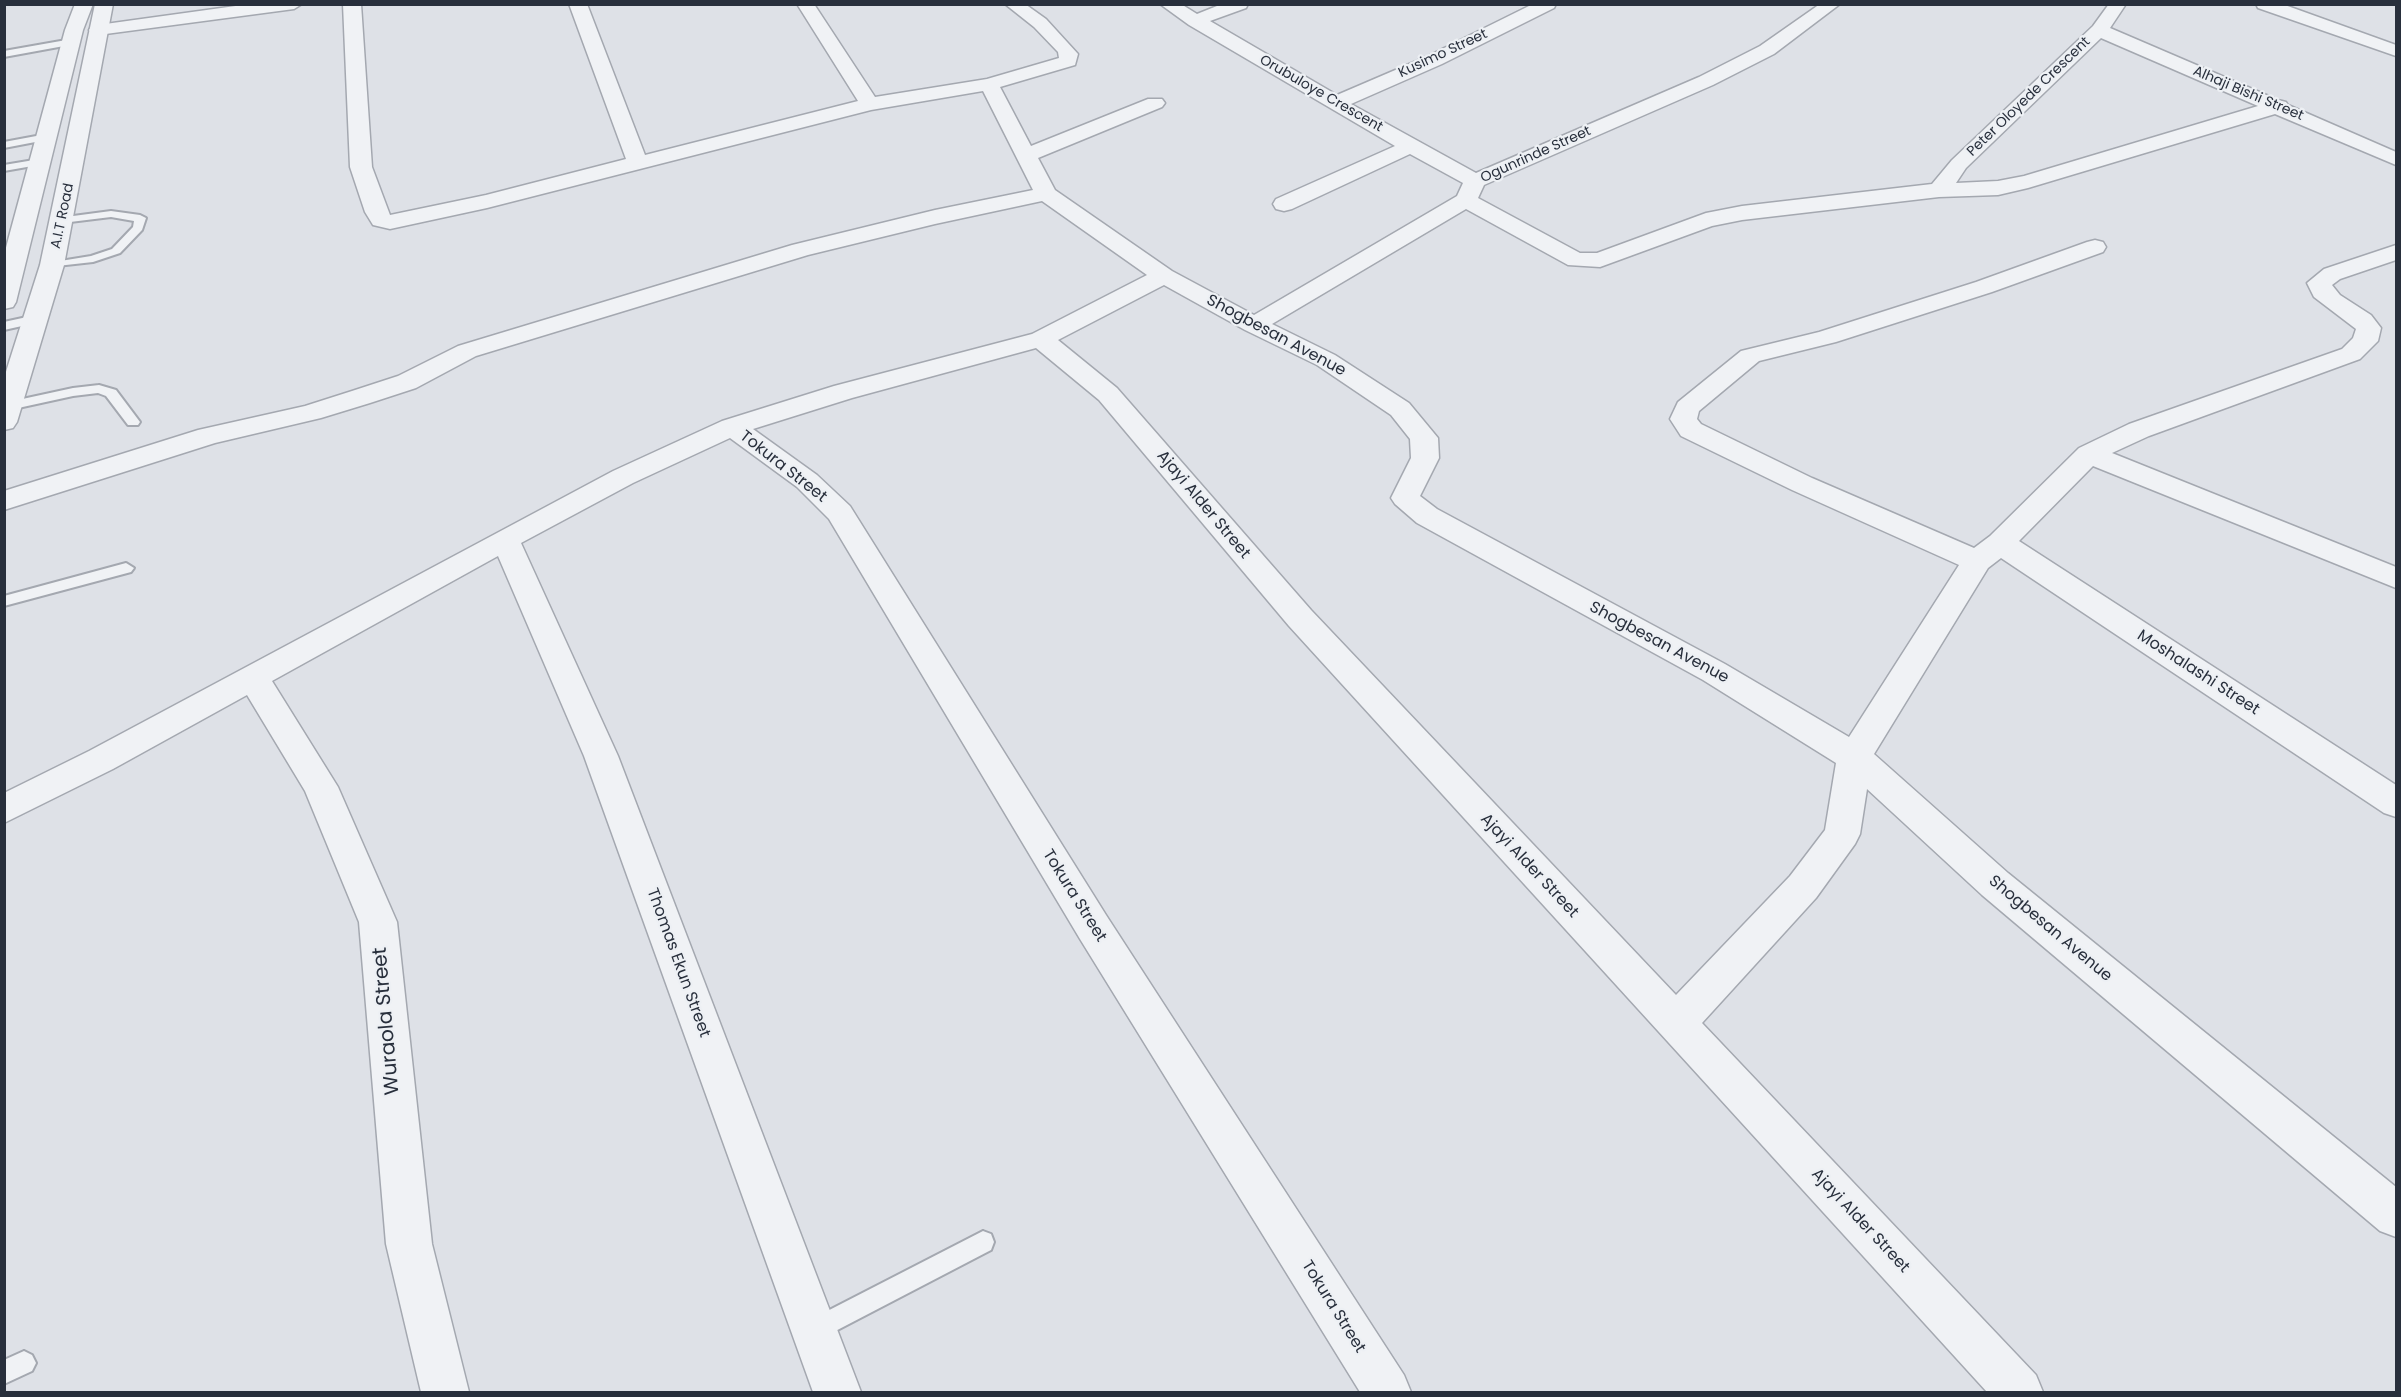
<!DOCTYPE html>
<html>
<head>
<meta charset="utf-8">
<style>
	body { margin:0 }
	#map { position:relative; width:2401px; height:1397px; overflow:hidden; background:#dee1e7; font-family:Poppins,sans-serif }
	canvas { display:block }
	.frame { position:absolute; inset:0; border:6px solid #282f3c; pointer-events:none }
</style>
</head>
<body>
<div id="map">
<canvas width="2401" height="1397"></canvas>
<div class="frame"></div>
</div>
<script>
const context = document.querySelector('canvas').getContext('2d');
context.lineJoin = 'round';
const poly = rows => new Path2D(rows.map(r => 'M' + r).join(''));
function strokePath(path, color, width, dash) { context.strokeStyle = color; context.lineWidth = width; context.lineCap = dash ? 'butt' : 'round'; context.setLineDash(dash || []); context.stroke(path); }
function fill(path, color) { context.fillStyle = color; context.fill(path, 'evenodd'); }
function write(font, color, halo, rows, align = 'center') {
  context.font = font + ' Poppins,sans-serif'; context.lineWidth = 4.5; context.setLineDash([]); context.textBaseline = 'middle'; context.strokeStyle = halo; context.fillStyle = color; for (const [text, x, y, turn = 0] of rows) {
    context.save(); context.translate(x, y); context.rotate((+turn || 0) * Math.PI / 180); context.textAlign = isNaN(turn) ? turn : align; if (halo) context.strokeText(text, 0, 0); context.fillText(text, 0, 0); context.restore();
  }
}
const service = poly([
	[72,39,77,42,75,44,4,57,4,51,72,39],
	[47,134,52,137,51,139,4,148,4,142,47,134],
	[40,159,44,160,44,164,4,171,4,165,40,159],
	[111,211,140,215,146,218,142,230,120,253,93,262,48,267,48,263,91,256,112,249,133,227,134,221,111,217,62,223,56,220,58,218,111,211],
	[36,315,42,319,40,322,4,330,4,322,36,315],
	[99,385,116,390,140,422,138,425,128,425,106,396,98,393,73,396,9,410,4,409,4,403,73,388,99,385],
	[126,563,134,568,131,572,4,606,4,596,126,563],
	[983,1231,991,1234,994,1242,991,1250,822,1338,814,1342,806,1338,802,1330,806,1322,983,1231],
	[24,1351,32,1355,36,1363,32,1371,4,1384,4,1360,24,1351]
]);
const minor = poly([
	[250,4,302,4,294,9,98,35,92,34,89,30,92,26,98,25,250,4],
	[343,4,361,4,372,167,390,215,486,195,626,159,569,4,587,4,645,155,858,101,797,4,814,4,875,97,987,79,1059,58,1058,52,1034,27,1005,4,1025,4,1046,19,1078,54,1075,65,1000,87,1031,146,1148,99,1162,99,1165,103,1162,107,1038,158,1055,190,1172,271,1254,315,1457,196,1463,183,1410,154,1292,209,1284,211,1276,209,1273,204,1276,199,1395,146,1189,25,1160,4,1181,4,1197,14,1222,4,1248,4,1246,8,1210,21,1337,95,1428,56,1533,4,1556,4,1554,8,1442,64,1351,104,1476,173,1699,77,1760,46,1820,4,1840,4,1774,54,1713,85,1484,185,1478,198,1580,253,1597,253,1706,213,1742,206,1932,184,1952,160,2093,26,2109,4,2126,4,2110,28,2278,100,2286,102,2288,105,2396,152,2396,165,2275,114,2028,188,1998,195,1939,197,1742,220,1712,226,1600,267,1568,265,1466,209,1272,324,1335,355,1409,403,1438,438,1439,458,1420,496,1437,509,1725,664,1849,737,1959,565,1792,490,1681,436,1670,419,1678,402,1741,351,1819,332,1976,282,2087,242,2095,240,2103,242,2106,247,2103,252,1992,292,1836,342,1759,361,1699,411,1697,419,1701,424,1812,478,1974,548,1990,536,2079,448,2129,424,2342,349,2353,338,2356,329,2314,297,2307,283,2324,269,2396,245,2396,260,2340,279,2332,285,2340,295,2371,315,2381,328,2378,341,2360,359,2149,436,2112,453,2396,567,2396,588,2093,466,2019,541,2396,785,2396,817,2384,813,2001,558,1988,568,1874,754,2008,873,2396,1187,2396,1237,2380,1231,1982,895,1867,789,1860,834,1855,844,1816,898,1702,1023,2036,1375,2043,1392,1987,1392,1289,626,1099,400,1036,348,852,398,753,429,817,475,850,506,1106,915,1404,1375,1411,1392,1360,1392,1080,939,829,519,797,487,730,438,633,483,521,543,618,756,861,1392,813,1392,584,756,498,556,272,681,338,787,397,922,432,1244,469,1392,421,1392,386,1244,359,922,305,791,247,695,113,769,4,823,4,793,89,751,613,471,722,421,834,386,1032,334,1147,275,1042,201,935,224,808,255,476,356,416,388,370,403,321,418,215,443,4,510,4,491,198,430,305,406,352,391,398,376,458,346,792,245,935,210,1033,190,983,91,871,110,487,208,390,229,373,225,365,212,350,167,343,4],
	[2101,38,2258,106,2024,176,1998,181,1956,183,1966,168,2101,38],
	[1164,285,1245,330,1317,365,1391,415,1410,439,1411,458,1391,498,1395,504,1417,523,1703,680,1836,763,1825,830,1790,876,1676,995,1311,610,1117,388,1058,340,1164,285],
	[2256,4,2282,4,2396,45,2396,56,2258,8,2256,4]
]);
const tertiary = poly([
	[75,4,93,4,83,30,16,302,13,307,4,309,4,255,65,30,75,4],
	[95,4,113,4,64,265,17,422,13,428,4,430,4,378,40,265,95,4]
]);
strokePath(service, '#a4a8b0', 4);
strokePath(minor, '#a4a8b0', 3);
strokePath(tertiary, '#a4a8b0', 3);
fill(service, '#f0f2f5');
fill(minor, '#f0f2f5');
fill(tertiary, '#f0f2f5');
write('14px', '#282f3c', '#edf0f4', [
	["Kusimo Street",1443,54,-25],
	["Orubuloye Crescent",1321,94,30],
	["Alhaji Bishi Street",2248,94,23],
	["Peter Oloyede Crescent",2029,97,-44],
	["Ogunrinde Street",1536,155,-24],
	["A.I.T Road",63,216,-78]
]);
write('16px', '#282f3c', '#edf0f4', [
	["Shogbesan Avenue",1276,336,28],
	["Tokura Street",783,467,38],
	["Ajayi Alder Street",1203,505,50],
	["Shogbesan Avenue",1659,643,28],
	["Moshalashi Street",2198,673,33],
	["Ajayi Alder Street",1529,866,47],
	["Tokura Street",1074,896,58],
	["Shogbesan Avenue",2050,929,40],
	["Thomas Ekun Street",678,963,70],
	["Ajayi Alder Street",1860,1221,47],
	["Tokura Street",1333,1307,58]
]);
write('20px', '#282f3c', '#edf0f4', [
	["Wuraola Street",387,1021,-95]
]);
</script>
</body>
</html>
